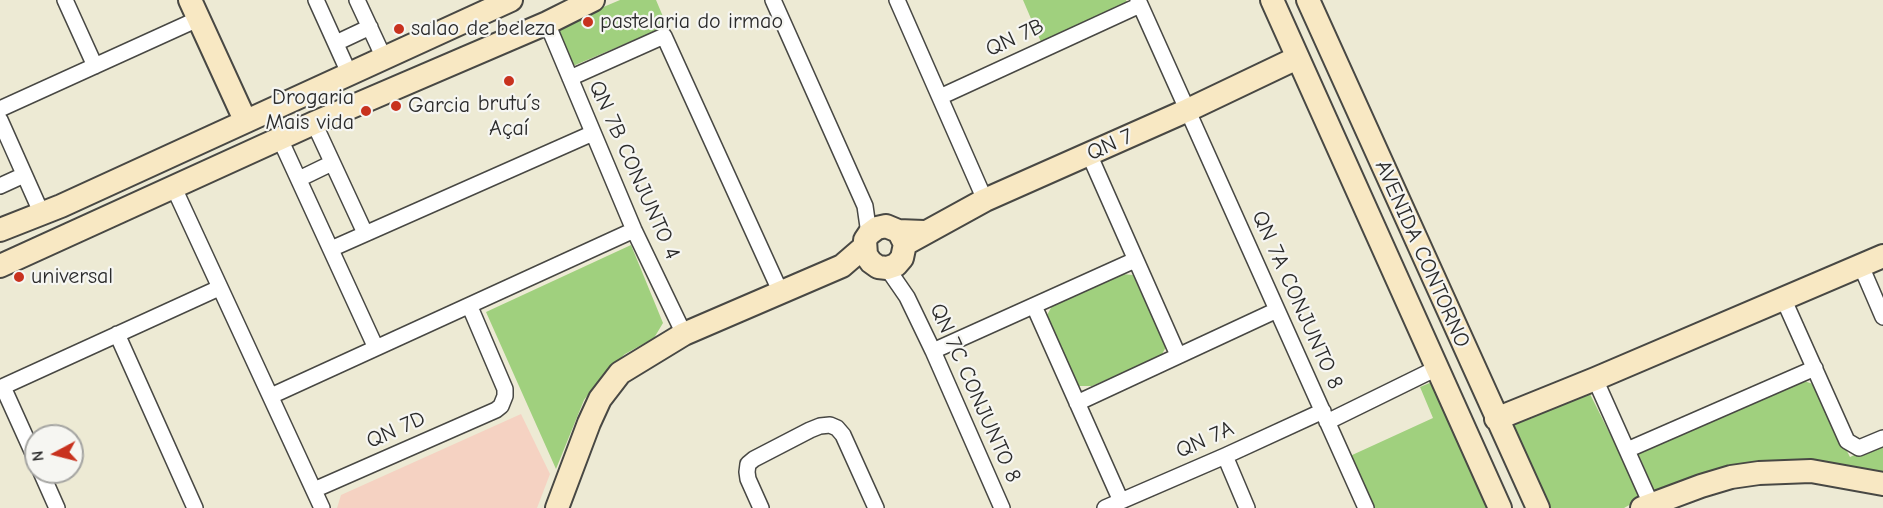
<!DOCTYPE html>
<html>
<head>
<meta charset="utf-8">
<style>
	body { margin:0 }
	#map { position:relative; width:1883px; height:508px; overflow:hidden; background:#edead4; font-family:"Comic Neue",sans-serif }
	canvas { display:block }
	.north { position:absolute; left:24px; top:424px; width:60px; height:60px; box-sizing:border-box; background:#f6f6f2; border:2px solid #a5a5a2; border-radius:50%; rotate:263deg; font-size:16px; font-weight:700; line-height:24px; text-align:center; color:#2b2b2b }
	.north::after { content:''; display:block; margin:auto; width:21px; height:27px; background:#c8321e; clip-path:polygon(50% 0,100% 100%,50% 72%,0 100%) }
</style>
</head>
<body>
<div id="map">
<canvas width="1883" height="508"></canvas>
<div class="north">N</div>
</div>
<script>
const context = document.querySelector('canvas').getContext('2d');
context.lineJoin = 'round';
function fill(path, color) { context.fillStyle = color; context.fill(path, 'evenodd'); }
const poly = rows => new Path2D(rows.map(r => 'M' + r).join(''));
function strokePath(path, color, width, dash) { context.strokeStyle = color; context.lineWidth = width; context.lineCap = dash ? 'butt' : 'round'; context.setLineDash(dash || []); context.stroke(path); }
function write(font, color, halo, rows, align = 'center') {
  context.font = font + ' "Comic Neue",sans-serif'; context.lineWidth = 4.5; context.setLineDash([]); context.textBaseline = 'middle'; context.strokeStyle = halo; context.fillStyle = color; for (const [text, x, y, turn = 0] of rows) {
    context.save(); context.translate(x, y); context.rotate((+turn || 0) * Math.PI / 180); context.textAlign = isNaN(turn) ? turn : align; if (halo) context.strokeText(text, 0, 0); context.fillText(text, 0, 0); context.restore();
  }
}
fill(poly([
	[521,414,550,474,537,508,337,508,341,495]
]), '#f5d2c2');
fill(poly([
	[620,0,656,0,667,26,573,66,556,27],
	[1023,0,1126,0,1128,4,1041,42],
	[631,245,663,323,654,338,625,354,603,375,584,400,556,469,486,312],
	[1122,274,1133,275,1166,347,1161,356,1092,386,1078,386,1046,317,1052,306],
	[1804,381,1813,384,1850,457,1883,442,1883,476,1828,465,1733,465,1655,493,1637,451],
	[1432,382,1489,508,1374,508,1350,456,1433,418,1420,387],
	[1586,386,1642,498,1624,508,1546,508,1506,422]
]), '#a0d07e');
const street = poly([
	[65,0,95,66],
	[316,0,349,73],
	[357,0,384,58],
	[773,0,865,206,869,234],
	[897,0,985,200],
	[1138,0,1366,508],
	[547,23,634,230,684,334],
	[336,43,370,27],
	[570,78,664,36,781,293],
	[940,97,1140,5],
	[0,109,198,19],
	[0,120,41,212],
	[314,123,365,233],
	[280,139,376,348],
	[1089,154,1178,355],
	[299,179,332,163],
	[0,186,24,175],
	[174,188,322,508],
	[331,249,593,133],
	[1861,266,1883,317],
	[887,268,907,297,933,351,1002,508],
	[1783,298,1847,441,1859,448,1883,438],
	[1034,306,1121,501],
	[117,334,195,508],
	[933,351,1135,260],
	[1595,379,1651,504],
	[3,387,36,460],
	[0,388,219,288],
	[271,396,634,230],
	[1077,403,1277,310],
	[1327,422,1437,368],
	[1627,450,1815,368],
	[1225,456,1247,508],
	[41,472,57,508],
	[314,490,496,410,501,406,505,396,505,389,470,307],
	[761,508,748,479,747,472,748,464,754,459,810,430,820,426,830,425,837,428,843,435,876,508],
	[1105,508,1225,456,1323,411]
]);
const secondary = poly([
	[190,0,245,120],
	[1272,0,1500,508],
	[1308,0,1538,508],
	[0,230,61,206,511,0],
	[899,232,905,244,902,258,896,265,887,268,878,267,871,262,866,255,865,240,869,234,877,228,886,226,898,231,924,232],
	[905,244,985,200,1188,110,1297,58],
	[0,266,314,123,547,23,593,0],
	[1496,419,1595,379,1883,256],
	[557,508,589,423,600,399,620,373,684,334,842,266,864,247],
	[1642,508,1701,486,1731,477,1759,473,1811,471,1883,484]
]);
strokePath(street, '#484844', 18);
strokePath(secondary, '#484844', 26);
strokePath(street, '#fff', 15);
strokePath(secondary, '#f8e8c3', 22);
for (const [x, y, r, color] of [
	[588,22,6,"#c8321e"],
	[399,29,6,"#c8321e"],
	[509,81,6,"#c8321e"],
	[396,106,6,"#c8321e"],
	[366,111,6,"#c8321e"],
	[19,277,6,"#c8321e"]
]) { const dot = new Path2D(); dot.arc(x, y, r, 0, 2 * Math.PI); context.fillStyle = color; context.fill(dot); strokePath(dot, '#f6f6f2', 2); }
write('22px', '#2b2b2b', '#f6f6f2', [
	["pastelaria do irmao",600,22],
	["salao de beleza",411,29],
	["Drogaria",354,98,"right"],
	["Mais vida",354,123,"right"],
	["brutu´s",509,104,"center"],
	["Açaí",509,129,"center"],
	["Garcia",408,106],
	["universal",31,277]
], 'left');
write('22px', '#2b2b2b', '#f6f6f2', [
	["QN 7B",1015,38,-25],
	["QN 7",1110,145,-24],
	["QN 7B CONJUNTO 4",634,170,66],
	["AVENIDA CONTORNO",1422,254,66],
	["QN 7A CONJUNTO 8",1297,300,66],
	["QN 7C CONJUNTO 8",975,393,66],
	["QN 7D",396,430,-24],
	["QN 7A",1205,440,-24]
]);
</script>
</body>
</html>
